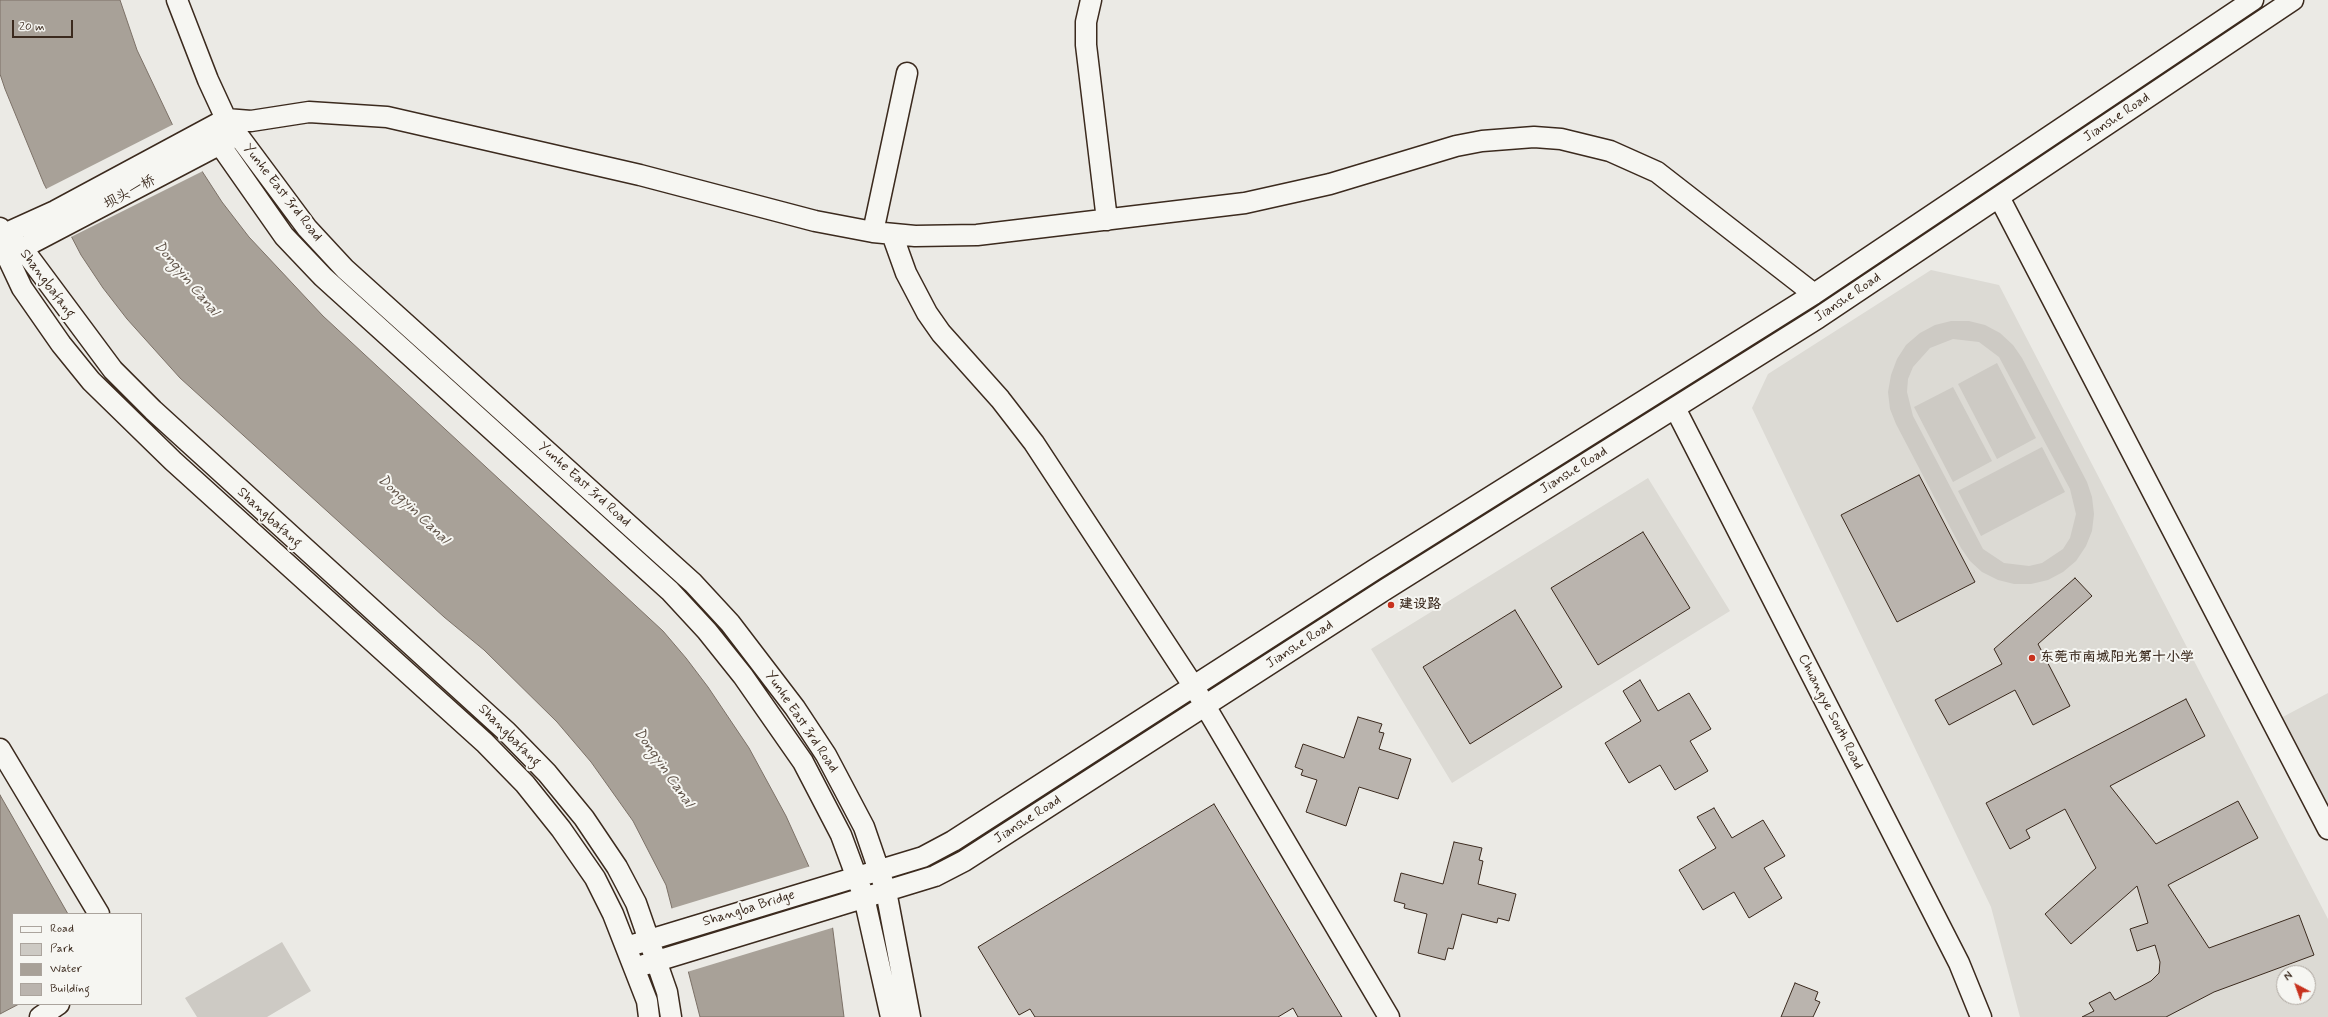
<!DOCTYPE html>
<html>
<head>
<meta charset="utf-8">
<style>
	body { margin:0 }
	#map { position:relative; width:2328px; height:1017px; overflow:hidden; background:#ebeae5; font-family:Mynerve,sans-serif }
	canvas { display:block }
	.legend { position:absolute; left:12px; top:913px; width:130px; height:92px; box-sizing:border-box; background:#f6f6f2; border:1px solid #aba49d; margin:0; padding:5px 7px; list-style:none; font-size:12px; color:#3b2a1e }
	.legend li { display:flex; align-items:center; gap:8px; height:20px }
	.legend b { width:20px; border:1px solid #aba49d }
	.north { position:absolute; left:2276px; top:965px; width:40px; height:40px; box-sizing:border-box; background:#f6f6f2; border:1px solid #aba49d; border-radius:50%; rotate:319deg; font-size:11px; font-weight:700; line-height:16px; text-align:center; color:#3b2a1e }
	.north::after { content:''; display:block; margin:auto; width:14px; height:18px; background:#c8321e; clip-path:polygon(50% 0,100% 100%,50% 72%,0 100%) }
	.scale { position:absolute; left:12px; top:20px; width:61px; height:18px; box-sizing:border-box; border:2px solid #3b2a1e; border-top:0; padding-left:5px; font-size:12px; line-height:14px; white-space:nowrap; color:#3b2a1e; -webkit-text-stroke:3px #f6f6f2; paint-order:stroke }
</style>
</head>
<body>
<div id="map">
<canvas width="2328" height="1017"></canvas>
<ul class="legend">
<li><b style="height:5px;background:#f6f6f2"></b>Road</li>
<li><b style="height:11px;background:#cdcac4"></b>Park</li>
<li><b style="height:11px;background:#a8a198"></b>Water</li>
<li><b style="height:11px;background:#bab4ae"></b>Building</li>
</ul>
<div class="north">N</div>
<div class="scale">20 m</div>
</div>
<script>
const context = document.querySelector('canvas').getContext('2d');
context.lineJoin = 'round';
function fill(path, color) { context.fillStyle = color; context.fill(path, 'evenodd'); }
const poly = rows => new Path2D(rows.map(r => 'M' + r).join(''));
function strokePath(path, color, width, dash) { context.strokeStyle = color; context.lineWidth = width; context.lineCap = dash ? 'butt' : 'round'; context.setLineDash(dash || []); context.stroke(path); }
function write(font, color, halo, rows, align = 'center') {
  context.font = font + ' Mynerve,"LXGW WenKai TC",sans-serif'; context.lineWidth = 4; context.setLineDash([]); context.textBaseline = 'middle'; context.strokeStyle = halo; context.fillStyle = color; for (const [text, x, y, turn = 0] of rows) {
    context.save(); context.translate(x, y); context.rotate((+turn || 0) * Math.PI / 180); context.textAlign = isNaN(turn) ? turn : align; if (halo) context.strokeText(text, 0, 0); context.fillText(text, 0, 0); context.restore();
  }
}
fill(poly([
	[1931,270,1999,285,2328,919,2328,1017,2020,1017,1991,907,1752,408,1768,374],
	[2284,973,2308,973,2308,997,2284,997],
	[1648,478,1730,611,1452,783,1371,649],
	[2328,693,2328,817,2277,720]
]), '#dcdad4');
fill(poly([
	[1951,321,1969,321,1985,325,2000,333,2013,345,2022,358,2087,482,2092,497,2094,514,2092,531,2086,546,2076,561,2063,572,2048,580,2031,584,2014,584,1998,580,1982,572,1970,561,1961,548,1896,424,1890,409,1888,392,1891,375,1897,359,1906,345,1920,333,1935,325],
	[1953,339,1979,342,1999,357,2070,489,2076,514,2070,538,2063,549,2042,563,2029,566,2004,563,1983,549,1913,416,1907,392,1908,379,1913,367,1930,348],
	[1997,363,2036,438,1997,459,1958,384],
	[1953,387,1992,461,1953,482,1914,407],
	[2042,447,2065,492,1981,536,1958,491],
	[282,942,311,991,267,1017,197,1017,185,998]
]), '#cdcac4');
const water = poly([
	[0,0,120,0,137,50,174,128,222,202,249,237,323,316,663,631,686,658,708,687,749,748,786,816,810,869,832,923,844,1017,700,1017,666,885,633,821,591,762,557,722,484,650,444,617,180,378,127,319,103,288,81,255,44,184,5,89,0,74,0,0],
	[0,795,68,914,13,914,13,1004,19,1004,0,1014,0,795]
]);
fill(water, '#a8a198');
strokePath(water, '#7c7167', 1);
fill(poly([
	[174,124,203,171,69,238,44,190],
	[811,866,835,927,687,972,670,909]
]), '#ebeae5');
const building = poly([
	[1919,475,1975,582,1897,622,1841,515,1919,475],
	[1643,532,1690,608,1598,665,1551,588,1643,532],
	[2075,578,2092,596,2038,644,2070,706,2033,725,2015,690,1949,725,1935,700,2002,664,1994,649,2075,578],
	[1515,610,1562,687,1470,744,1423,667,1515,610],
	[1640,680,1658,711,1689,693,1711,729,1690,741,1708,771,1675,790,1660,765,1629,783,1605,743,1641,721,1623,691,1640,680],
	[2186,699,2205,736,2110,786,2156,844,2238,801,2258,838,2168,885,2209,948,2299,915,2314,955,2214,992,2166,1017,2082,1017,2094,1011,2089,1003,2110,992,2115,1000,2151,981,2159,973,2160,962,2155,945,2137,951,2130,929,2148,923,2137,886,2071,944,2045,914,2096,868,2065,809,2026,830,2030,838,2010,849,1986,803,2186,699],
	[1358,717,1382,724,1379,732,1384,733,1379,749,1411,759,1398,799,1359,787,1346,826,1306,812,1317,780,1301,775,1303,770,1295,767,1303,744,1344,758,1358,717],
	[1214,804,1342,1017,1298,1017,1293,1008,1278,1017,1035,1017,1030,1009,1019,1015,978,947,1214,804],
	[1714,808,1732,838,1763,820,1785,856,1764,868,1782,898,1749,918,1734,892,1703,910,1679,870,1716,848,1697,817,1714,808],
	[1454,842,1482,848,1479,860,1483,861,1478,884,1516,894,1509,921,1498,918,1497,923,1462,914,1453,949,1448,948,1445,960,1418,953,1427,914,1404,908,1405,904,1394,901,1401,873,1443,884,1454,842],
	[1795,983,1818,992,1815,1000,1820,1002,1813,1017,1781,1017,1795,983]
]);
fill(building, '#bab4ae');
strokePath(building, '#3b2a1e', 1);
const minor = poly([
	[177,0,208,80,226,119,307,228,345,269,693,583,730,623,795,708,826,755,864,827,886,891,910,1017],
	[1091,0,1086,22,1086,45,1107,220],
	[209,129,284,236,323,277,670,591,707,631,743,676,803,762,841,835,864,897,891,1017],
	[1999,197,2328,829],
	[0,228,4,234,7,256,22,288,61,344,91,381,173,461,485,743,525,784,561,829,595,878,613,914,647,1001,649,1017],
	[873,232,907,73],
	[4,234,23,249,113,370,153,410,507,732,547,773,584,818,617,867,636,903,667,992,671,1017],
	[892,234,906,273,927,313,941,333,1000,399,1034,443,1194,687,1389,1017],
	[0,236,55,211,226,119,251,121,309,112,387,117,640,175,815,221,873,232,915,236,977,235,1245,203,1330,184,1456,146,1482,141,1534,137,1561,139,1610,151,1657,172,1814,294],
	[11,254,232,138],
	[1675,408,1959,963,1981,1017],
	[0,749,99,914],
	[626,947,923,857,953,841,1374,570,1814,294,2253,0],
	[634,968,935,876,964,861,1386,589,1818,318,2293,0],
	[40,1017,59,1004]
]);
strokePath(minor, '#3b2a1e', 23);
strokePath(minor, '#f6f6f2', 20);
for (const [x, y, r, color] of [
	[1391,605,4,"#c8321e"],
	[2032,658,4,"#c8321e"]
]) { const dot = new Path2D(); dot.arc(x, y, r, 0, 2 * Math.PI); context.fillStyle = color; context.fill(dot); strokePath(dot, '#f6f6f2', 1.5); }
write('14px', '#3b2a1e', '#f6f6f2', [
	["Jianshe Road",2117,118,-34],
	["坝头一桥",130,193,-28],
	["Yunhe East 3rd Road",282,193,52],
	["Shangbafang",47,284,53],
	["Jianshe Road",1848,298,-34],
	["Jianshe Road",1574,471,-32],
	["Yunhe East 3rd Road",584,485,42],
	["Shangbafang",269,518,42],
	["Jianshe Road",1300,645,-33],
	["Chuangye South Road",1830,712,63],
	["Yunhe East 3rd Road",801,722,56],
	["Shangbafang",509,736,45],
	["Jianshe Road",1028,820,-33],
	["Shangba Bridge",749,909,-17]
]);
write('bold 14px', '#3b2a1e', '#f6f6f2', [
	["建设路",1399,605],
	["东莞市南城阳光第十小学",2040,658]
], 'left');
write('italic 15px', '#615449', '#f6f6f2', [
	["Dongyin Canal",186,279,50],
	["Dongyin Canal",413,510,44],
	["Dongyin Canal",663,768,55]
]);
</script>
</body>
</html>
